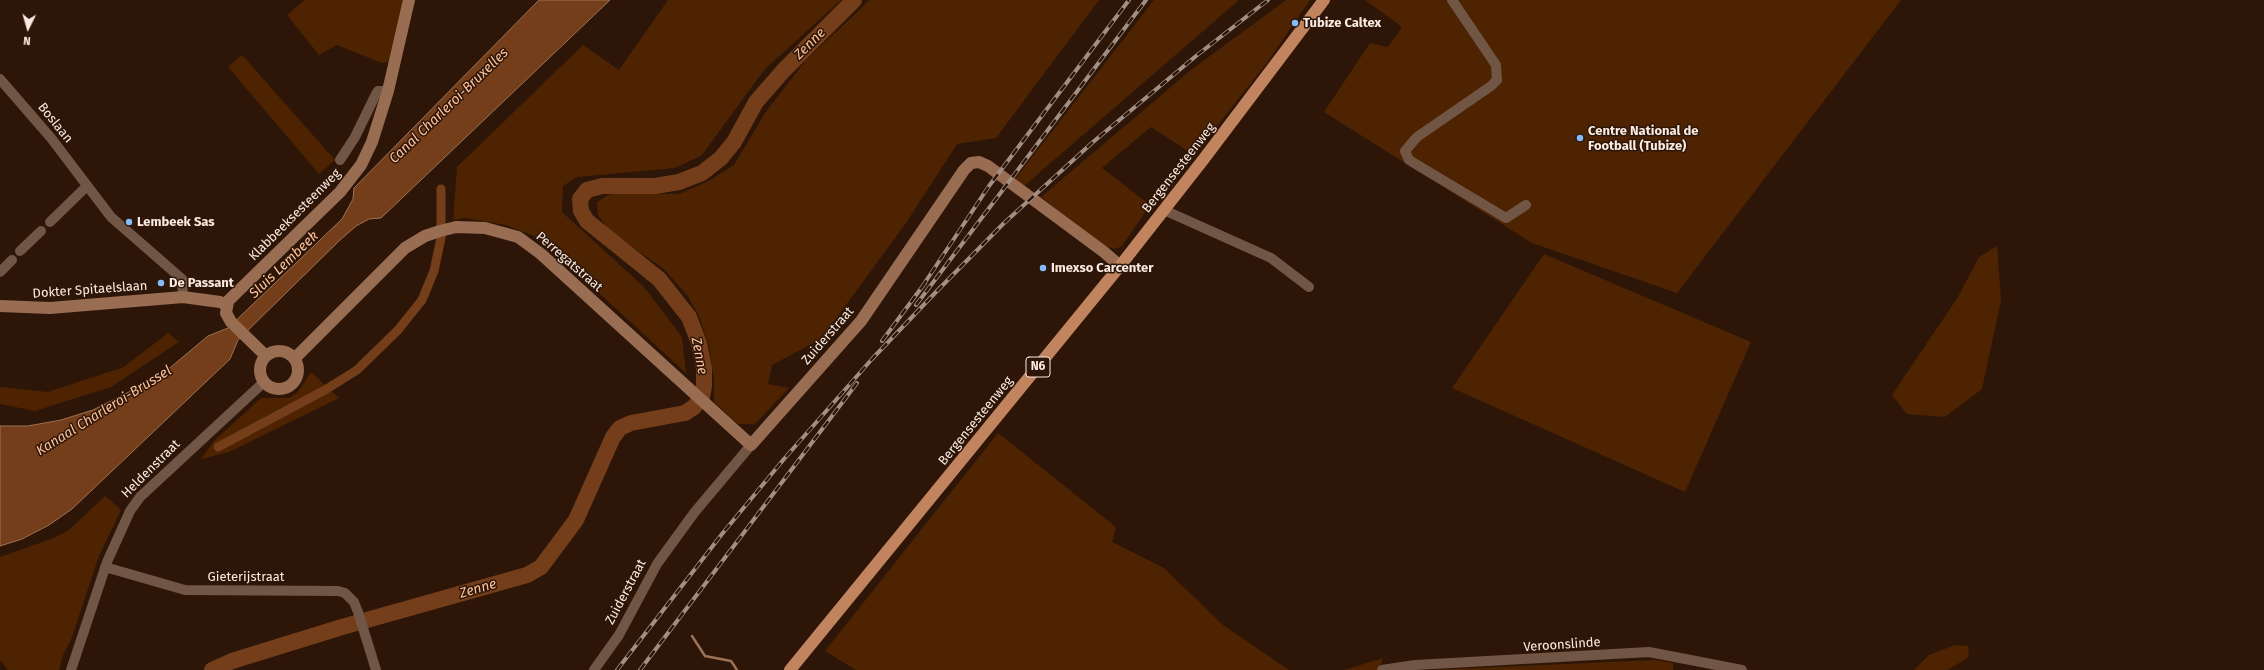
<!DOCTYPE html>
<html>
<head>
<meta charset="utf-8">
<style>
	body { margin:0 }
	#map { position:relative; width:2264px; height:670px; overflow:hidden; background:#2d1608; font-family:"Fira Sans",sans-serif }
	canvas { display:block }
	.north { position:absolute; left:8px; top:8px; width:40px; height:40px; -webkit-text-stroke:3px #2d1608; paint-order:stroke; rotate:185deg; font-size:11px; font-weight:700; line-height:16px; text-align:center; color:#fbeae1 }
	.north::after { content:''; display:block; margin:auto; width:14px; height:18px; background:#fbeae1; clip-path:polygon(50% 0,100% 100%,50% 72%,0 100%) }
</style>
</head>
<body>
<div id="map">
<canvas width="2264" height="670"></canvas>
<div class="north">N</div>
</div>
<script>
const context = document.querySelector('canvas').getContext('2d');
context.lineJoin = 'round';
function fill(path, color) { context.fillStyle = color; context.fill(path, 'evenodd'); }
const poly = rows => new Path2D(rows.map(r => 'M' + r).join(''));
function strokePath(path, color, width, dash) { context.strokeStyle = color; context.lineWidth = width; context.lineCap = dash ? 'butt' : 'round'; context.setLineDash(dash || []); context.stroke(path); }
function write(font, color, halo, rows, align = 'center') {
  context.font = font + ' "Fira Sans",sans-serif'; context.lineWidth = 3; context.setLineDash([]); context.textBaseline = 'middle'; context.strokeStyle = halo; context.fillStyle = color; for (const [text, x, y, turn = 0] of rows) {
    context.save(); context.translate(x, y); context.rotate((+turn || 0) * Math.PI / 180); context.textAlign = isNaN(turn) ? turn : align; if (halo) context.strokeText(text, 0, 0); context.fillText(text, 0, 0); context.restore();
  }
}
fill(poly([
	[305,0,404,0,388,62,382,63,337,45,319,55,287,15],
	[668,0,841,0,764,70,702,155,675,168,577,177,563,186,562,212,644,287,682,337,686,373,539,238,506,225,465,218,453,220,457,167,583,45,619,70],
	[870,0,1099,0,996,138,957,144,906,223,821,339,772,365,768,384,789,388,755,424,738,424,714,402,714,379,709,346,699,316,687,295,664,269,609,231,598,215,597,202,608,195,620,193,679,194,707,182,734,165,765,113,806,60],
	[1154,0,1239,0,1024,186,1015,179],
	[1286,0,1310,0,1266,64,1194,155,1151,127,1102,168,1150,205,1122,246,1115,249,1104,246,1041,197,1191,70],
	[1365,0,1901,0,1677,293,1532,243,1324,112,1370,43,1388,47,1402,27],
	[242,55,335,160,319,174,228,67],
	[1997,246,2001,300,1982,389,1945,417,1907,414,1892,395,1958,297,1979,257],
	[1544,254,1751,342,1685,492,1452,388],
	[168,333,179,342,111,387,35,411,0,404,0,387,48,392,124,367],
	[311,372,339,398,229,452,201,459,214,441,261,398,289,398,298,392],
	[998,433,1116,527,1112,542,1164,568,1223,625,1289,670,856,670,825,651],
	[105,496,121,510,99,556,71,640,63,655,59,670,8,670,0,660,0,557,54,538,69,530],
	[1955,645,1968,646,1969,657,1948,670,1914,670,1929,655],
	[1383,658,1379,670,1344,670],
	[1655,660,1673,663,1673,670,1431,670]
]), '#4e2302');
const water = poly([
	[539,0,610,0,381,218,369,219,356,226,340,240,238,340,230,359,72,509,49,525,22,539,0,546,0,426,28,426,61,420,93,410,159,377,208,336,228,328,342,219,353,199,354,188,539,0]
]);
fill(water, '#733e19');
strokePath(water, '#9c7255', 1);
strokePath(poly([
	[692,636,705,656,731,661,737,670]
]), '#9c7255', 2.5);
strokePath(poly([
	[218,447,325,390,357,370,398,330,422,300,434,271,441,238,441,189]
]), '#733e19', 9);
strokePath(poly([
	[212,670,232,661,342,627,527,575,541,567,576,520,613,437,620,428,631,423,685,413,694,407,702,397,704,386,704,368,699,343,689,317,659,279,587,221,581,211,580,199,587,190,602,186,655,186,679,182,702,173,721,158,734,142,756,102,783,71,854,0]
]), '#733e19', 16);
strokePath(poly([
	[1452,0,1496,65,1497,80,1491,86,1417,137,1405,151,1409,160,1506,218,1526,205],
	[0,79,51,138,111,217,182,279,183,297],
	[340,160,355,137,376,94,378,91,388,91],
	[1164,210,1271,258,1309,287],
	[50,222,87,186],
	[20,251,41,231],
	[0,272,12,260],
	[105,567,185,590,338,591,345,593,354,602,358,612,376,670],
	[71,670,107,562,130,511,140,497,264,382],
	[594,670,619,635,657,564,694,513,751,445],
	[1382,670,1415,665,1649,652,1742,670]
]), '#715646', 10);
strokePath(poly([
	[0,306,50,308,183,297,220,302,226,305],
	'260 370a19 19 0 1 1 38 0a19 19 0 1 1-38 0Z',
	[266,356,231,322,226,313,228,301,340,192,361,165,372,142,388,91,409,0],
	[295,358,405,248,425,236,440,231,456,227,485,228,518,237,541,254,751,445,861,321,964,170,971,163,979,162,988,166,1104,252,1120,266]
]), '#996d52', 12);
strokePath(poly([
	[790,670,1120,266,1203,160,1324,0]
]), '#c1845e', 12);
const rail = poly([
	[922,287,989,186,1129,0],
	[916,305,1146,0],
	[882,341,925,283],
	[617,670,722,534,784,459,872,359,934,294,1003,224,1093,142,1196,56,1268,0],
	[640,670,857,383]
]);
strokePath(rail, '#a28f83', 4);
strokePath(rail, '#2d1608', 2.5, [8]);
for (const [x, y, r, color] of [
	[1295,23,4,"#86bbfb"],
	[1580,138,4,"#86bbfb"],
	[129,222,4,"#86bbfb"],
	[1043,268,4,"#86bbfb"],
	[161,283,4,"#86bbfb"]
]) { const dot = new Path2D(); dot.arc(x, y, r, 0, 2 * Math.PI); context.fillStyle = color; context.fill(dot); strokePath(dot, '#2d1608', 1.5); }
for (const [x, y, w] of [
	[1038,367,24]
]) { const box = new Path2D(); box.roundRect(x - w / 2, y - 10, w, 20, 3); context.fillStyle = '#2d1608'; context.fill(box); strokePath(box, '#fbeae1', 1); }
write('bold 12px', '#fbeae1', null, [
	["N6",1038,367]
]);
write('bold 13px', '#fbeae1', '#2d1608', [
	["Tubize Caltex",1303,23],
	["Centre National de",1588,131],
	["Football (Tubize)",1588,146],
	["Lembeek Sas",137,222],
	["Imexso Carcenter",1051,268],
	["De Passant",169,283]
], 'left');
write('13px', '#fbeae1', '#2d1608', [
	["Boslaan",55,123,51],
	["Bergensesteenweg",1179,168,-52],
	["Klabbeeksesteenweg",295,215,-45],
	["Perregatstraat",569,262,41],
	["Dokter Spitaelslaan",90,290,-4],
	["Zuiderstraat",828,336,-49],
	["Bergensesteenweg",976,421,-51],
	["Heldenstraat",151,469,-45],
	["Gieterijstraat",246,577],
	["Zuiderstraat",626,592,-62],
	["Veroonslinde",1562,645,-4]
]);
write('italic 14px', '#fdc19c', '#2d1608', [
	["Zenne",810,44,-45],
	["Canal Charleroi-Bruxelles",449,106,-44],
	["Sluis Lembeek",284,265,-44],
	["Zenne",699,356,79],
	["Kanaal Charleroi-Brussel",104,411,-32],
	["Zenne",478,589,-16]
]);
</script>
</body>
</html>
